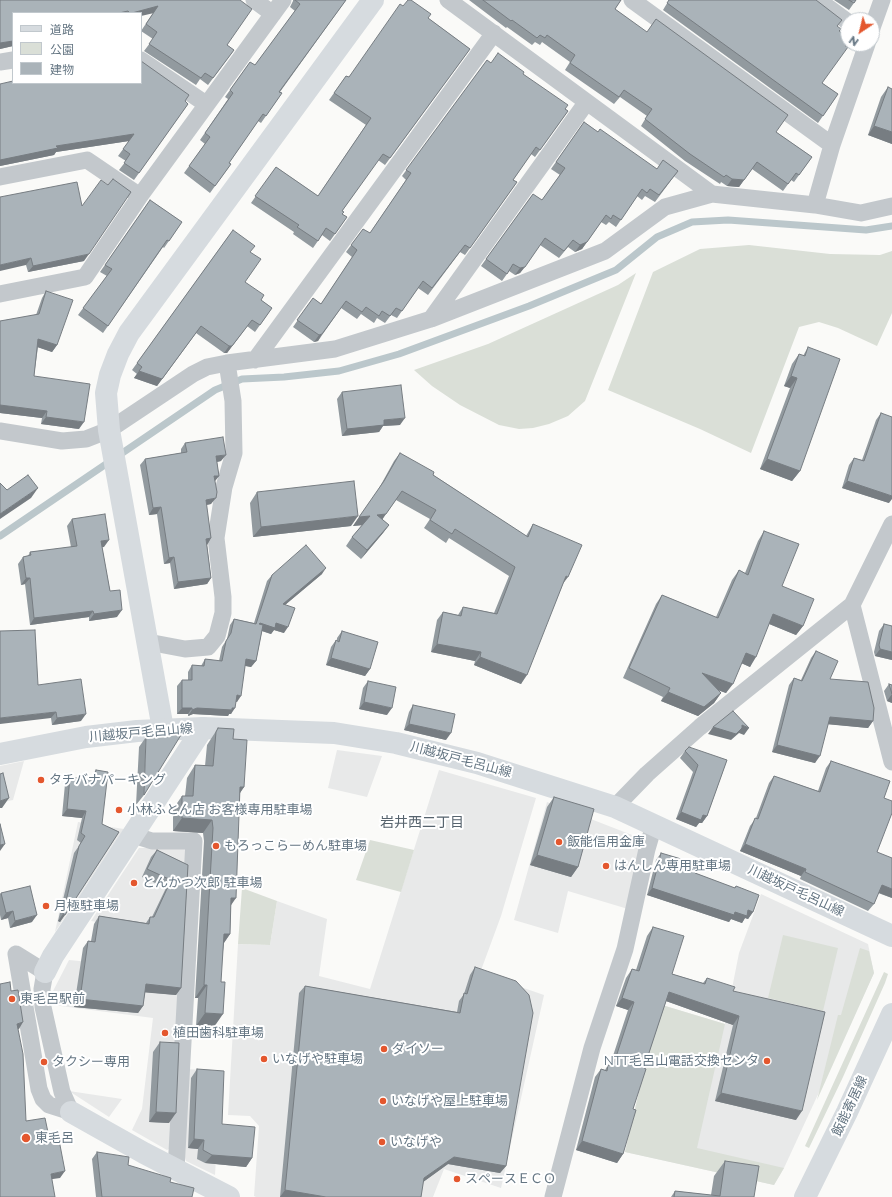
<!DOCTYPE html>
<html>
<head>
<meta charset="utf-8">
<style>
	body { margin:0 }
	#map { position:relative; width:892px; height:1197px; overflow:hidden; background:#fafaf8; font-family:Montserrat,"Noto Sans JP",sans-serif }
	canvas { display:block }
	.legend { position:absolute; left:12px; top:12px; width:130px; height:72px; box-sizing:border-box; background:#fff; border:1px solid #c1c8cd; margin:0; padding:5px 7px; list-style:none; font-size:12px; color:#657683 }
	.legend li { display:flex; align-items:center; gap:8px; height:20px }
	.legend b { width:20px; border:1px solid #c1c8cd }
	.north { position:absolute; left:840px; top:12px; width:40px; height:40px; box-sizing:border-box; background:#fff; border:1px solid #c1c8cd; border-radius:50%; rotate:215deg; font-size:11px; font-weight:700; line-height:16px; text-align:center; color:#657683 }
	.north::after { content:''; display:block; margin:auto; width:14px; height:18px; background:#e4572e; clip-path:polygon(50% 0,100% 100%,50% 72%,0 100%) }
</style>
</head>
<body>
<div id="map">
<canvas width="892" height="1197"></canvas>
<ul class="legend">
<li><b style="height:5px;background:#d6dbdf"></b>道路</li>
<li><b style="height:11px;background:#dadfd7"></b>公園</li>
<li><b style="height:11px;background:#aab3b9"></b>建物</li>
</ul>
<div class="north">N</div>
</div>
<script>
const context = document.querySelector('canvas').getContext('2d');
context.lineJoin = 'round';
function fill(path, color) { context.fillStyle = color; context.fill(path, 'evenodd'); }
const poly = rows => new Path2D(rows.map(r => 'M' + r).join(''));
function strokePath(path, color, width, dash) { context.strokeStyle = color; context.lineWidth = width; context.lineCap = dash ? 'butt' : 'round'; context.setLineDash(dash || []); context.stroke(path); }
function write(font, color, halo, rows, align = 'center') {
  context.font = font + ' Montserrat,"Noto Sans JP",sans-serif'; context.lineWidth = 4; context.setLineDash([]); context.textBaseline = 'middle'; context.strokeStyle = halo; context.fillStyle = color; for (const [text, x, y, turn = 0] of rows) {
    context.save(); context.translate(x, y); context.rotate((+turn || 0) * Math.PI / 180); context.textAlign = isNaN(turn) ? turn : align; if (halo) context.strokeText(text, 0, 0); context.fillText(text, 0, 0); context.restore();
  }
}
fill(poly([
	[337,750,382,756,367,797,328,788],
	[24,761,13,800,3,802,3,807,0,808,0,766],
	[439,770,536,798,501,916,480,973,544,995,501,1188,444,1169,433,1197,256,1197,254,1196,259,1126,250,1116,228,1115,238,944,270,945,277,901,327,919,319,976,370,989],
	[547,802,632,835,640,849,628,909,568,891,558,933,514,920],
	[78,822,124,829,55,932],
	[139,848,188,848,173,1147,167,1150,132,1130,142,1109,153,1018,53,1005,51,995,69,960,131,966,136,928,91,921],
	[761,894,868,944,874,973,784,1168,774,1185,625,1152,645,1066,662,1005,725,1024,739,953],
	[187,1069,221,1071,215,1175,186,1161,183,1151],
	[69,1091,122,1099,109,1117]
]), '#e8e9e9');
fill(poly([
	[749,245,830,254,880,255,892,251,892,313,877,346,838,328,819,322,799,327,751,453,700,429,608,390,653,272,700,249],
	[636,273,585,401,568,416,549,424,533,428,519,429,499,425,460,405,432,386,414,370,488,344,618,285],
	[370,840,414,850,401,892,356,880],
	[242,888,277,901,270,945,238,944],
	[783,935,838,948,823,1011,768,998],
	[860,948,869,951,874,973,817,1100,838,1015,841,1015],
	[884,972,888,974,885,983,843,1077,809,1148,805,1146],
	[662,1005,725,1024,697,1148,784,1168,774,1185,625,1152,645,1066]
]), '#dadfd7');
strokePath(poly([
	[0,536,215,390,242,379,284,377,339,371,399,354,529,306,616,270,657,237,692,222,728,220,866,230,892,226]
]), '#bbc7cb', 7);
strokePath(poly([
	[254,0,273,14],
	[448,0,712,194],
	[632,0,832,145],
	[818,0,848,22],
	[872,28,882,0],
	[141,60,206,104],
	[0,62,13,60],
	[0,177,87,160,140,196],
	[815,205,861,213,892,206],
	[0,294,85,277,140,196,283,0],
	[431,319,586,103],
	[255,360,494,33],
	[0,431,62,441,86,439,109,430,193,374,207,367,227,363,335,349,431,319,605,251,665,207,712,194,815,205,832,145,867,44],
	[852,605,892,762],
	[148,642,185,649,208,647,217,636,223,613,223,597,216,538,224,487,234,453,233,401,227,363],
	[615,807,647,774,700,727,852,605,892,524],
	[133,835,152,841,194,841,176,1170],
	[16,954,39,1089,43,1099,49,1105,71,1112],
	[16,954,45,972],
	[45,972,42,989,43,1007,62,1092,71,1112],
	[553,1197,592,1048,625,949,647,849,654,825]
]), '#c3c8cc', 17);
strokePath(poly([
	[163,729,109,430,106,393,110,375,118,354,129,333,373,0],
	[45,972,53,956,203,728],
	[71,1112,144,1153,229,1197]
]), '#d6dbdf', 22);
strokePath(poly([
	[0,754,86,737,137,731,203,728,334,733,396,743,477,763,615,807,892,936],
	[805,1197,847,1112,892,1014]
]), '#d6dbdf', 22);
fill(poly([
	[0,0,240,0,227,45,234,50,208,85,200,79,196,85,144,51,153,39,141,31,153,13,13,13,13,46,0,49],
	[293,0,346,0,280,92,282,93,261,123,258,121,229,163,231,164,210,193,184,173,205,144,200,140,228,99,225,97,250,62,255,65,295,11,290,7,293,1],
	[469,0,621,0,615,9,776,132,812,157,794,182,791,180,783,191,752,169,739,187,727,186,721,182,720,184,685,161,641,126,647,116,620,97,614,104,565,70,570,62,542,42,540,45,535,42,532,45,507,27,506,28],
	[669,0,837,26,839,31,822,83,838,94,818,123,663,10],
	[834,0,856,0,849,10],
	[403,6,428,18,470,49,385,165,378,160,342,211,342,214,347,217,330,241,322,235,313,248,293,234,294,232,251,203,276,167,318,196,366,125,329,100,346,76,349,77],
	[487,60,491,63,523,74,568,111,535,157,531,154,513,180,517,182,465,255,460,252,428,295,418,288,397,318,391,315,385,323,377,318,374,323,361,314,357,319,341,308,318,341,314,342,293,327,313,298,321,304,352,257,346,252,363,229,370,233,406,180,402,176],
	[0,84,185,101,188,104,134,180,119,170,126,161,118,156,129,141,56,152,54,155,0,166],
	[888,87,892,144,868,135,881,97],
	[584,122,598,132,657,169,678,171,655,202,645,196,642,200,637,196,616,227,609,222,606,225,601,222,582,249,575,252,568,247,559,258,540,245,520,273,515,275,509,271,502,281,481,266,533,194,542,200,560,175,551,169],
	[0,197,84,261,28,272,26,265],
	[150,200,182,222,164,248,163,247,103,333,78,315,107,276,100,272],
	[233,230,245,282,261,300,272,308,255,332,247,326,227,353,224,353,196,333,157,386,134,378,137,374,132,370],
	[46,291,57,345,52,352,38,347,34,376,79,429,41,424,42,418,0,413,0,321,36,315,42,298],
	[808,347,800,471,792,481,760,469,790,388,784,386,792,364,799,354,803,356],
	[342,392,400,425,383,426,379,432,342,436,337,399],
	[881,413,889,503,842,488,849,465,854,458,862,460,876,420],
	[185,443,221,461,217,462,219,476,215,481,211,504,206,505,211,538,207,545,211,578,207,584,174,589,170,563,164,564,157,514,149,515,140,465,145,459,181,453,181,449],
	[400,453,526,536,533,524,563,584,521,684,474,665,475,661,431,652,437,620,443,612,458,615,463,607,494,613,509,576,449,538,446,543,424,528,430,519,396,500,382,519,389,525,383,533,361,559,346,546,352,537,362,525,353,526,378,490,394,461],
	[257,492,351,526,253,537,250,503],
	[72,519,104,547,102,547,110,591,117,617,89,621,89,617,30,625,25,584,21,585,18,564,23,557,28,556,30,552,71,547,67,526],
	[764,531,782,586,803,626,796,635,769,624,750,667,741,663,726,693,718,690,721,693,714,703,698,716,661,701,663,697,623,678,656,604,662,595,716,617,732,580,739,570,745,573,758,541],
	[322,574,285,605,284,633,274,630,271,634,262,631,256,661,251,667,245,666,237,702,236,701,231,714,229,714,228,716,193,714,188,716,188,714,177,714,177,686,182,680,188,680,188,672,192,665,201,666,205,659,219,661,222,647,227,639,230,625,234,619,254,623,267,581,272,575],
	[884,624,892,660,875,656,874,652,879,631],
	[342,631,370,669,365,676,326,665,331,647,336,640,337,641,337,638],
	[816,651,830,679,873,721,868,728,828,724,815,763,772,752,789,685,794,678,801,680,811,658],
	[368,681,387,715,359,709,363,688],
	[889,684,892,685,892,703,887,701,884,691],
	[38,685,81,721,52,725,51,718],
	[413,705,446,740,404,730,409,712],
	[218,728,233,739,244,787,240,793,231,905,230,934,224,943,214,1027,196,1026,198,998,195,998,204,841,203,833,173,831,173,809,182,796,185,796,187,778,195,765,205,766,207,745],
	[146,737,144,795,136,805,139,747],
	[685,751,727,760,707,816,702,823,699,823,696,827,676,819,693,772,680,758],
	[831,761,884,798,877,852,892,898,878,893,874,904,868,911,800,879,801,876,740,851,750,826,756,818,769,783,774,776,818,791,826,768],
	[96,770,102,824,119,832,60,922,58,921,74,853,81,843,77,840,82,818,62,816,65,784,70,777,90,780,91,777],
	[554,797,578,867,571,877,530,865,547,807],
	[157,850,188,865,181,988,176,995,145,992,143,1006,138,1013,74,1007,83,948,88,941,91,941,94,924,99,916,146,923,150,917,152,917,166,888,142,877,151,857],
	[661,853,695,873,734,888,736,886,753,912,748,919,745,918,742,923,731,919,729,922,647,895,656,860],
	[1,893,32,922,10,928,8,918,1,920,0,915,0,894],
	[653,927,672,974,703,983,707,978,733,991,796,1120,715,1101,733,1025,666,1001,644,1068,633,1109,623,1154,617,1163,576,1150,595,1077,601,1069,605,1070,608,1065,610,1065,628,1010,616,1006,626,978,632,969,636,970,647,936],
	[475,967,506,1166,500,1173,448,1164,423,1182,421,1197,280,1197,299,993,305,986,457,1012,459,1001,464,994,470,975],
	[160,1042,169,1123,149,1122,153,1052],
	[197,1069,222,1124,252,1158,246,1167,205,1163,197,1159,198,1149,188,1148,191,1078],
	[97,1152,128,1165,170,1182,192,1197,96,1197,92,1159],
	[725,1161,754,1197,671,1197,675,1191,711,1195,714,1176]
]), '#929a9f');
fill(poly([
	[158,6,154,13,141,16,141,13,132,13],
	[128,11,126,13,119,13],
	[13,41,13,46,0,49,0,43],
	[874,126,892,132,892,144,868,135],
	[134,134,129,141,56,152,54,155,0,166,0,160,56,146],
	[732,179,744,180,739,187,727,186],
	[587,242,582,249,575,252,580,245],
	[89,254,84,261,28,272,33,266],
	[31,258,26,265,0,271,0,265],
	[525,267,520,273,515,275,520,268],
	[252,320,227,353,224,353,229,346],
	[201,326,157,386,134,378,139,371],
	[322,334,318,341,314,342,319,335],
	[38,339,57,345,52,352,34,346],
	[791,376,797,378,790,388,784,386],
	[0,405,47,411,42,418,0,413],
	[46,417,84,422,79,429,41,424],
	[405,418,400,425,383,426,379,432,342,436,347,429,384,420],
	[226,455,221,461,211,463,216,456],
	[767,459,800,471,792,481,760,469],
	[214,476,219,476,214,482],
	[847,481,892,496,892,499,889,503,842,488],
	[38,488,31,498,0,519,0,514],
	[216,498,211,504,201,506,206,500],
	[161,507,157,514,149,515,153,508],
	[386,514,380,523,377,515],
	[358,516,351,526,253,537,261,527],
	[370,516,364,525,353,526,359,517],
	[389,525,383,533,361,559,367,550],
	[211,538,207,545,206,539],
	[109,540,104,547,96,548,101,541],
	[174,557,170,563,164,564,169,558],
	[326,568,322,574,279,610,283,604],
	[566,576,568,577,562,585],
	[26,578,30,578,25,584,21,585],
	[211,578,207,584,174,589,178,582],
	[122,610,117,617,89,621,94,614],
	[93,611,89,617,30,625,34,618],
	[773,614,803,626,796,635,767,623],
	[260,623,276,623,288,627,284,633,274,630,271,634,256,629,255,631],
	[437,644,481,652,475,661,431,652],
	[880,649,892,652,892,660,875,656],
	[746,653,756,657,750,667,739,662],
	[480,657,527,675,521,684,474,665],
	[331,658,370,669,365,676,326,665],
	[246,659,256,661,251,667,242,665],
	[702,673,733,684,726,693,695,682],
	[668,692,721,693,714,703,698,716,661,701],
	[892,694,892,703,887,701],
	[237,695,241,696,237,702,232,701],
	[364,702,392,708,387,715,359,709],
	[182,708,192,708,188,714,177,714],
	[197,708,235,708,231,714,229,714,228,716,193,714,188,716,192,710],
	[56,712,51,718,0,724,0,718],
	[86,714,81,721,52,725,57,718],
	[830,717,873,721,868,728,825,724],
	[409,724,451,733,446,740,404,730],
	[742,725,749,728,744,735,739,733,731,740,708,734,713,727],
	[777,745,820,756,815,763,772,752],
	[240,787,244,787,235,800],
	[9,798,2,808,0,808,0,801],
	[67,809,86,811,82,818,62,816],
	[681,812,703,815,707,816,702,823,699,823,696,827,676,819],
	[182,818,212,820,203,833,173,831],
	[5,844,0,851,0,845],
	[745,844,806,869,801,876,740,851],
	[537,855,578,867,571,877,530,865],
	[882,885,892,889,892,898,877,892],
	[652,888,735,912,748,910,753,912,748,919,745,918,742,923,731,919,729,922,647,895],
	[231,898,236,898,227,911],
	[13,911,8,918,1,920,6,913],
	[63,914,65,915,60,922,58,921],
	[37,915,32,922,10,928,15,921],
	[224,934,230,934,221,947],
	[146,984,181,988,176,995,140,992],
	[204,985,207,985,198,998,195,998],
	[669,992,739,1016,733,1025,663,1000],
	[622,998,634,1002,628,1010,616,1006],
	[80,999,143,1006,138,1013,74,1007],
	[205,1013,223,1014,214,1027,196,1026],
	[23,1022,19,1029,13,1031,17,1024],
	[721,1093,802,1111,796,1120,715,1101],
	[156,1112,176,1113,169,1123,149,1122],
	[194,1139,204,1140,198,1149,188,1148],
	[582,1141,623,1154,617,1163,576,1150],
	[212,1155,252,1158,246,1167,205,1163],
	[454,1157,506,1166,500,1173,448,1164,419,1185,424,1178],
	[65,1171,60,1178,46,1180,51,1174],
	[285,1190,326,1197,280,1197]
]), '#777d82');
const building = poly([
	[0,0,240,0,252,9,227,45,234,50,213,78,205,73,201,78,149,44,157,32,146,24,158,6,132,13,130,13,128,11,119,13,13,13,13,41,0,43,0,0],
	[295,0,346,0,279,92,282,93,266,116,263,114,229,163,231,164,215,186,189,166,210,137,205,133,233,93,230,90,250,62,255,65,300,4,295,0],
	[408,0,411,0,431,14,428,18,470,49,390,158,383,154,342,211,344,212,342,214,347,217,335,234,326,228,318,241,297,227,299,225,255,196,276,167,318,196,371,118,334,93,346,76,349,77,400,4,403,6,408,0],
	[483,0,621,0,615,9,647,32,656,19,788,115,776,132,812,157,799,175,796,173,788,184,757,162,744,180,732,179,726,175,724,177,690,154,645,119,652,109,624,90,619,97,570,63,575,55,547,35,545,38,540,35,537,38,512,20,511,21,483,0],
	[669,0,816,0,842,20,837,26,841,29,839,31,848,38,848,42,845,46,848,47,822,83,838,94,823,116,667,3,669,0],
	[849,0,856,0,854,3,849,0],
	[498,53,524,72,523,74,568,105,565,109,568,111,540,150,536,147,513,180,517,182,470,248,465,245,432,288,423,281,402,311,396,308,390,316,382,311,379,316,366,307,362,312,346,301,322,334,319,335,297,320,313,298,321,304,357,250,351,245,363,229,370,233,411,173,406,170,487,60,491,63,498,53],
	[141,61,189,95,185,101,188,104,139,173,124,163,130,154,123,149,134,134,56,146,58,148,0,160,0,84,13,81,13,83,141,83,141,61],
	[888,87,892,89,892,132,874,126,888,87],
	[584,122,598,132,600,129,657,169,663,160,678,171,659,195,650,189,647,193,642,189,621,220,613,215,611,219,606,215,587,242,580,245,573,240,564,251,545,238,525,267,520,268,513,264,507,274,486,259,533,194,542,200,565,168,556,162,584,122],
	[113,179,131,192,89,254,33,266,31,258,0,265,0,197,77,182,82,206,101,180,108,185,113,179],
	[150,200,182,222,169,241,167,240,108,326,83,308,112,269,105,265,150,200],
	[233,230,255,246,250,252,261,259,245,282,264,295,261,300,272,308,260,325,252,320,232,346,229,346,201,326,162,379,139,371,142,367,137,363,233,230],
	[46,291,73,300,57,345,38,339,34,376,90,384,84,422,46,417,47,411,0,405,0,321,39,314,46,291],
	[808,347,840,359,800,471,767,459,797,378,791,376,799,354,805,356,808,347],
	[401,385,405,418,384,420,384,425,347,429,342,392,401,385],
	[881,413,892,417,892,496,847,481,854,458,864,461,881,413],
	[223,437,226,455,216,456,219,476,214,476,217,492,216,498,206,500,211,538,206,539,211,578,178,582,174,557,169,558,161,507,153,508,145,459,187,452,185,443,223,437],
	[400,453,434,472,433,475,528,537,533,524,582,545,568,577,566,576,527,675,480,657,481,652,437,644,443,612,461,616,463,607,497,614,515,567,455,529,452,534,430,520,436,510,402,491,386,514,377,515,389,525,367,550,352,537,370,516,359,517,384,481,400,453],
	[28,475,38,488,0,514,0,483,7,490,28,475],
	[354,481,358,516,261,527,257,492,354,481],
	[105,514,109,540,101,541,110,591,120,590,122,610,94,614,93,611,34,618,30,578,26,578,23,557,31,555,30,552,77,546,72,519,105,514],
	[764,531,799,544,782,586,814,599,803,626,773,614,756,657,746,653,733,684,702,673,721,693,704,707,668,692,670,688,629,668,662,595,718,618,739,570,748,575,764,531],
	[306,545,326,568,283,604,295,608,288,627,276,623,275,628,260,623,259,624,263,625,256,661,246,659,241,696,237,695,235,708,232,708,232,710,197,708,192,710,192,708,182,708,182,680,192,680,192,665,204,666,205,659,222,661,226,641,231,633,234,619,256,624,272,575,306,545],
	[884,624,892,626,892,652,880,649,879,645,884,624],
	[35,630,38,685,81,679,86,714,57,718,56,712,0,718,0,631,35,630],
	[342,631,378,642,370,669,331,658,336,640,339,642,342,631],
	[816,651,838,661,830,679,868,682,874,708,873,721,830,717,820,756,777,745,794,678,802,681,816,651],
	[368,681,396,687,392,708,364,702,368,681],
	[889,684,892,685,892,694,889,684],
	[413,705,455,714,451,733,409,724,413,705],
	[733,711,749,728,742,725,742,728,736,734,713,727,733,711],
	[218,728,234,729,233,739,247,740,244,787,240,787,236,898,231,898,230,934,224,934,221,982,225,982,223,1014,205,1013,207,985,204,985,213,828,212,820,182,818,182,796,193,796,195,765,213,766,216,732,218,728],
	[181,735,144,795,146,737,181,735],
	[689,747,727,760,707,816,703,815,701,820,681,812,698,765,685,751,689,747],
	[831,761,890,781,884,798,892,801,892,813,877,852,892,858,892,889,882,885,874,904,805,872,806,869,745,844,755,818,758,819,774,776,820,792,831,761],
	[96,770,108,772,102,824,119,832,65,915,63,914,79,846,85,836,81,833,86,811,67,809,70,777,94,780,96,770],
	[3,773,9,798,0,801,0,774,3,773],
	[554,797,594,809,578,867,537,855,554,797],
	[0,824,5,844,0,845,0,824],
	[157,850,188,865,181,988,146,984,143,1006,80,999,88,941,95,942,99,916,149,924,150,917,154,917,171,880,147,869,157,850],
	[661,853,698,864,695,873,735,888,736,886,759,895,753,912,748,910,747,916,735,912,734,915,652,888,661,853],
	[30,886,37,915,15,921,13,911,6,913,1,893,30,886],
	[653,927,684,936,672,974,705,984,707,978,735,987,733,991,825,1012,802,1111,721,1093,739,1016,669,992,644,1068,646,1069,633,1109,636,1110,623,1154,582,1141,601,1069,607,1071,608,1065,613,1066,634,1002,622,998,632,969,639,971,653,927],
	[475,967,516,981,529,995,533,1013,506,1166,454,1157,424,1178,421,1197,326,1197,285,1190,305,986,460,1013,464,993,467,994,475,967],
	[10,982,11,991,18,990,23,1022,17,1024,23,1054,26,1121,45,1118,50,1142,59,1140,65,1171,51,1174,55,1197,0,1197,0,984,10,982],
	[160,1042,179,1043,176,1113,156,1112,160,1042],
	[197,1069,224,1071,222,1124,255,1127,252,1158,212,1155,203,1150,204,1140,194,1139,197,1069],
	[97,1152,129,1157,128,1165,171,1178,170,1182,194,1188,192,1197,102,1197,97,1152],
	[725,1161,759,1166,754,1197,674,1197,675,1191,720,1196,725,1161]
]);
fill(building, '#aab3b9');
strokePath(building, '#777d82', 1);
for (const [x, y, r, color] of [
	[41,780,4,"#e4572e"],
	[119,810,4,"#e4572e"],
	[559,842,4,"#e4572e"],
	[216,846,4,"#e4572e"],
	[606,866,4,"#e4572e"],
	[134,883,4,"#e4572e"],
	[46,906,4,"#e4572e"],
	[12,999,4,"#e4572e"],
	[165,1033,4,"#e4572e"],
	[384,1049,4,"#e4572e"],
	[264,1059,4,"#e4572e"],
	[767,1061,4,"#e4572e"],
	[44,1062,4,"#e4572e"],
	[383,1101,4,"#e4572e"],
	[26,1138,5,"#e4572e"],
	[382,1142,4,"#e4572e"],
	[457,1179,4,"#e4572e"]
]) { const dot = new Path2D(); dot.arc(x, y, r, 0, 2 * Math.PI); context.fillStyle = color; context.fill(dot); strokePath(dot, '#fff', 1.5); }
write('13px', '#657683', '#fff', [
	["川越坂戸毛呂山線",141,733,-5],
	["川越坂戸毛呂山線",461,760,15],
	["川越坂戸毛呂山線",796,891,25],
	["飯能寄居線",850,1106,-65]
]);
write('13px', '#657683', '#fff', [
	["タチバナパーキング",49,780],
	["小林ふとん店 お客様専用駐車場",127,810],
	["飯能信用金庫",567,842],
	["もろっこらーめん駐車場",224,846],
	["はんしん専用駐車場",614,866],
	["とんかつ次郎 駐車場",142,883],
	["月極駐車場",54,906],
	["東毛呂駅前",20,999],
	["植田歯科駐車場",173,1033],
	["ダイソー",392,1049],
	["いなげや駐車場",272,1059],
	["NTT毛呂山電話交換センタ",759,1061,"right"],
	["タクシー専用",52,1062],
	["いなげや屋上駐車場",391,1101],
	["東毛呂",35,1138],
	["いなげや",390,1142],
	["スペースＥＣＯ",465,1179]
], 'left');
write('14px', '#57646e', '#fff', [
	["岩井西二丁目",422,823]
]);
</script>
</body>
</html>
